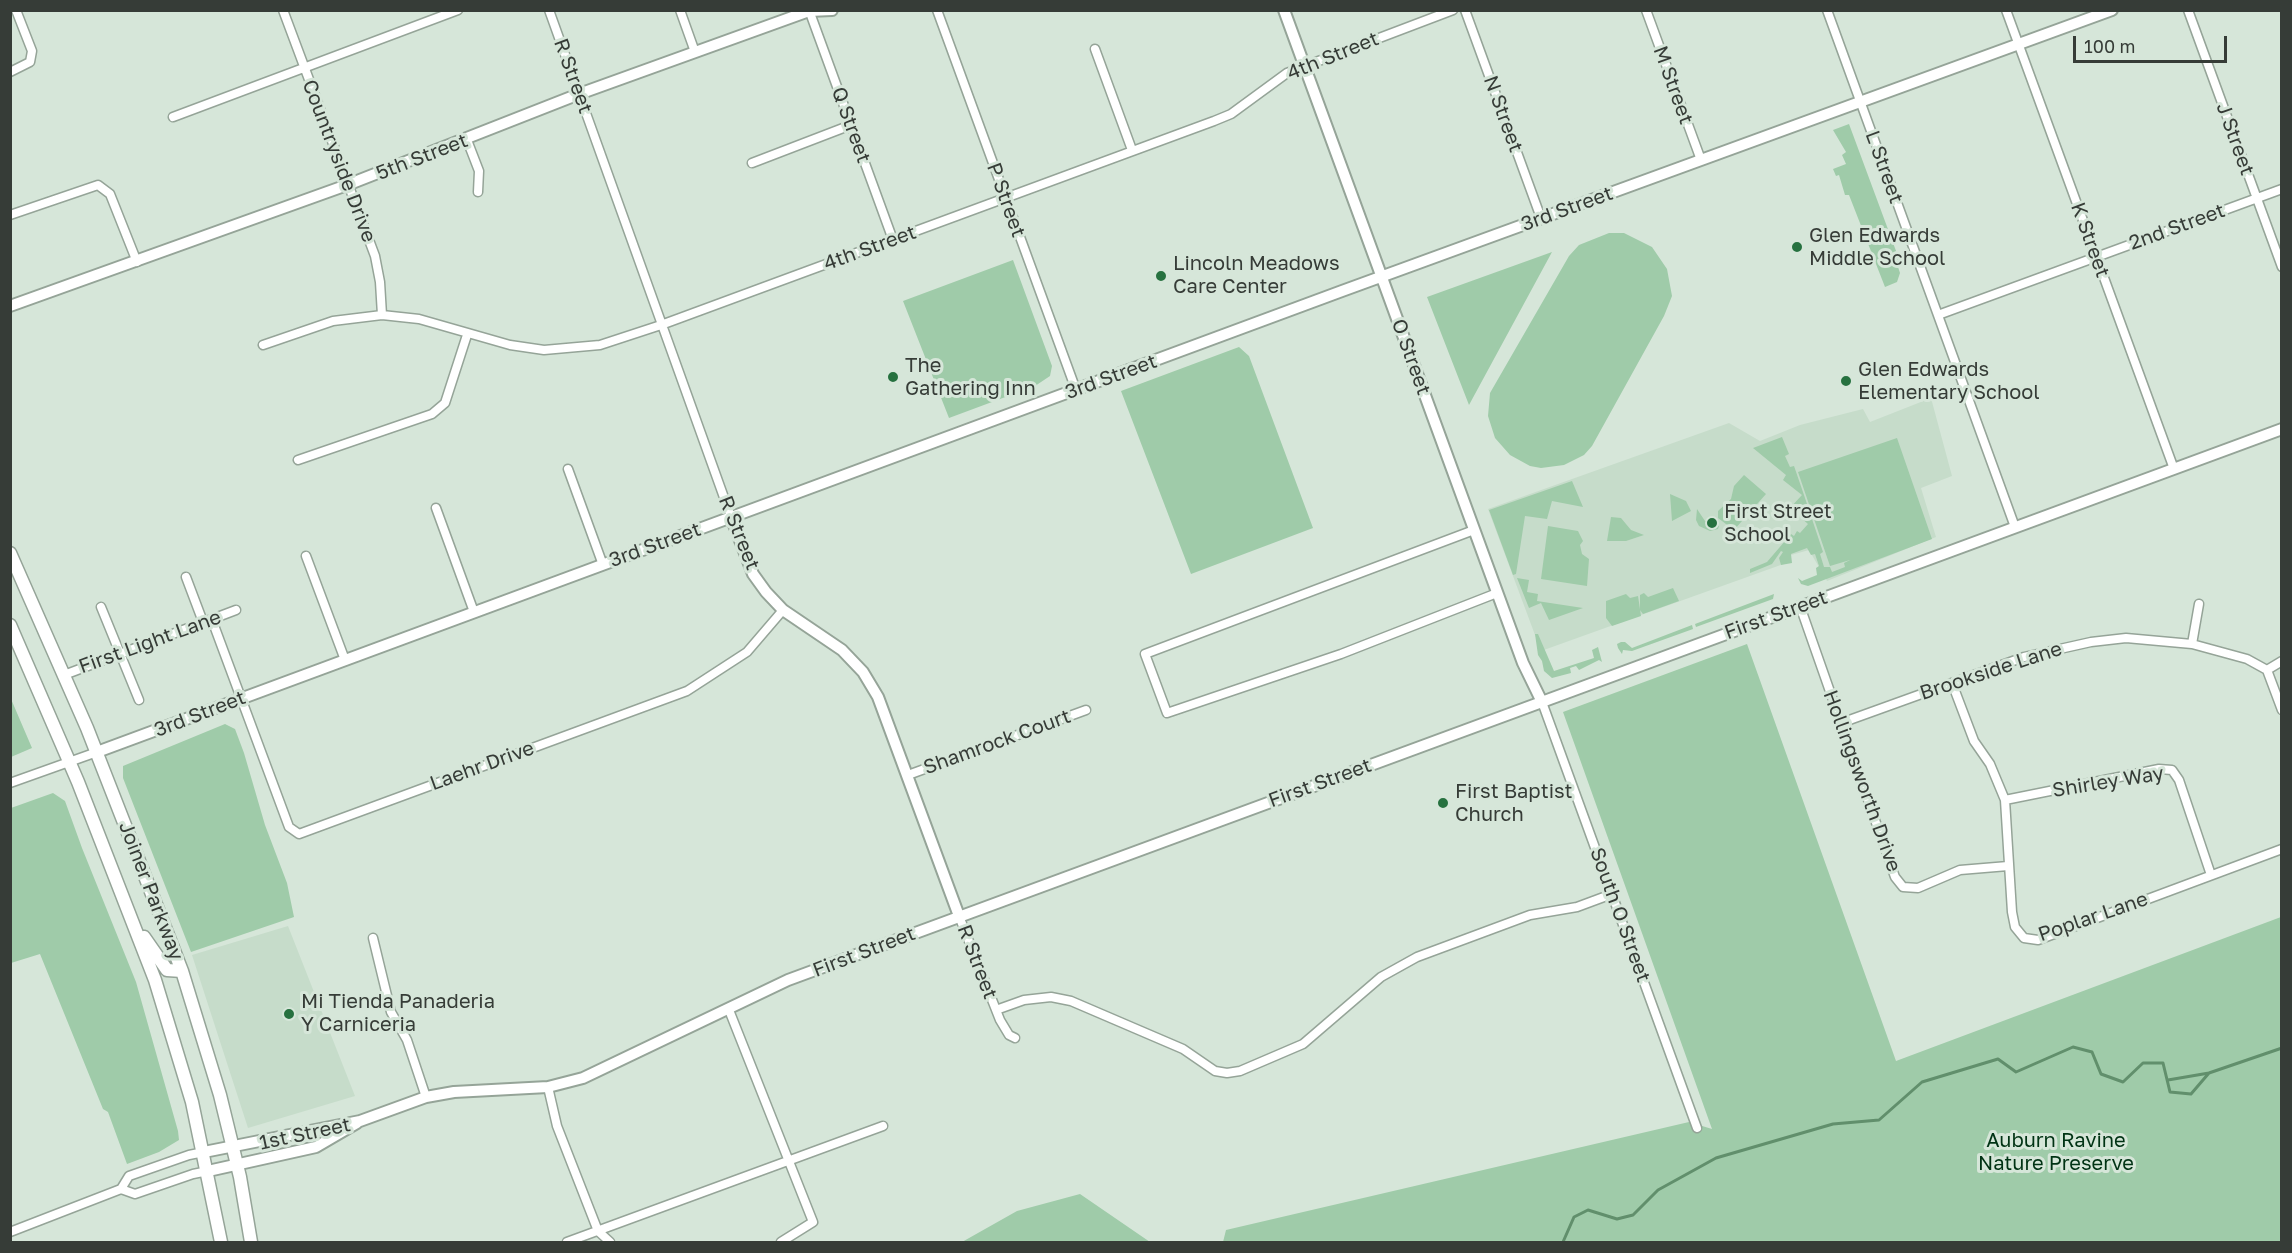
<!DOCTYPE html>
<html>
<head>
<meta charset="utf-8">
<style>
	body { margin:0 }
	#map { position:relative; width:2292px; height:1253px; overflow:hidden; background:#d6e6d9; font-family:"Golos Text",sans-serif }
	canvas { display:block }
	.frame { position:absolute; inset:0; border:12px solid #363c37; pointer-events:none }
	.scale { position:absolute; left:2073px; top:36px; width:154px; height:27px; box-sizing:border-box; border:3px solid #363c37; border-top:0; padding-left:8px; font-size:18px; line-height:21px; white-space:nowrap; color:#363c37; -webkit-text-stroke:4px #d6e6d9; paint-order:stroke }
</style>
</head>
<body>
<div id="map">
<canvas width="2292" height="1253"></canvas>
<div class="frame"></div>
<div class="scale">100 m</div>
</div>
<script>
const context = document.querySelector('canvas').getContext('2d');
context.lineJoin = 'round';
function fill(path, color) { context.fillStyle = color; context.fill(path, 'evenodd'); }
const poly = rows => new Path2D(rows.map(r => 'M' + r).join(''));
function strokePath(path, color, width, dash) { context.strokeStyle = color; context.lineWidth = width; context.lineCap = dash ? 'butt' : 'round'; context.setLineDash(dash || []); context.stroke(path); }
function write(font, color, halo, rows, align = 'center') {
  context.font = font + ' "Golos Text",sans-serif'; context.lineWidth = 6; context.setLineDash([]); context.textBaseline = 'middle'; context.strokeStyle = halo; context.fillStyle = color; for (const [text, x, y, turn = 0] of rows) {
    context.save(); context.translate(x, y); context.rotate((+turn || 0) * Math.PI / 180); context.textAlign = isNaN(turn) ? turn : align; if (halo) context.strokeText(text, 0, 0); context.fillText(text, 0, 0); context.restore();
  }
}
fill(poly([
	[1931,398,1952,476,1921,488,1936,537,1827,581,1809,550,1791,555,1789,562,1541,651,1488,509,1729,423,1760,441,1800,425,1863,409,1870,422],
	[288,926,355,1096,248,1128,192,955]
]), '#c6dcca');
fill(poly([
	[1849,124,1899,259,1896,261,1900,273,1897,282,1885,287,1849,195,1845,195,1839,175,1836,176,1833,169,1846,164,1842,155,1846,152,1833,130],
	[1609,233,1624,233,1652,247,1667,269,1672,296,1664,316,1592,446,1584,455,1564,465,1541,468,1530,466,1510,455,1495,438,1488,416,1490,393,1569,256,1579,245],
	[1552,252,1469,405,1427,297],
	[1013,260,1052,366,1050,376,1035,386,949,418,903,301],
	[1239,347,1249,356,1313,528,1191,574,1121,391],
	[1782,437,1789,454,1785,456,1790,467,1794,466,1804,495,1823,552,1820,554,1824,567,1830,567,1832,572,1845,567,1844,563,1850,560,1830,566,1798,472,1897,438,1932,539,1808,586,1801,584,1798,578,1802,581,1817,575,1816,568,1819,566,1815,554,1811,555,1807,548,1791,554,1792,563,1781,565,1779,558,1783,552,1781,551,1772,564,1750,573,1750,569,1767,562,1791,534,1794,536,1797,531,1800,533,1808,524,1800,517,1803,512,1798,509,1794,512,1790,508,1802,495,1783,480,1786,475,1753,448],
	[1744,475,1766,494,1734,530,1718,518,1718,511,1731,499,1734,486],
	[1572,481,1583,507,1552,501,1547,519,1525,516,1516,574,1513,575,1489,510],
	[1670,494,1686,501,1691,511,1672,521],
	[1697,509,1705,521,1714,522,1719,526,1718,529,1710,531,1699,526,1696,520],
	[1611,517,1621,518,1631,530,1644,535,1626,541,1607,541],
	[1548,526,1578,531,1583,541,1580,545,1582,554,1589,559,1587,586,1541,579],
	[1517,578,1529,580,1527,592,1538,594,1537,601,1583,608,1549,620,1541,603,1529,608],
	[1673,588,1679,601,1643,614,1640,610,1640,595,1644,593,1648,597],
	[1626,594,1630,598,1638,596,1641,616,1612,626,1606,618,1606,601],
	[1774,594,1773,599,1696,627,1695,624],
	[1692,625,1693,629,1632,651,1623,650,1622,654,1618,648,1617,644,1621,642,1625,642,1632,648],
	[1535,634,1538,634,1554,671,1594,658,1592,650,1598,647,1602,662,1599,660,1579,670,1576,666,1570,668,1571,673,1552,678,1544,671,1542,661,1538,655],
	[1747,644,1896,1061,2281,917,2281,1242,1223,1242,1226,1230,1689,1122,1712,1129,1563,712],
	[11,699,32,748,11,757,10,757],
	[225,724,235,729,244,753,265,825,287,883,294,917,191,952,123,778,123,766],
	[53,793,65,801,82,848,136,982,178,1131,179,1140,159,1152,127,1164,108,1112,103,1109,40,954,11,963,11,808],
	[1080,1194,1150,1242,962,1242,1017,1211]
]), '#9fcba9');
strokePath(poly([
	[2168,1080,2209,1073],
	[1563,1242,1574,1217,1588,1210,1617,1219,1633,1215,1658,1190,1716,1158,1833,1124,1879,1120,1922,1082,1998,1059,2016,1072,2073,1047,2092,1052,2101,1074,2123,1082,2143,1063,2163,1063,2170,1092,2191,1094,2209,1073,2282,1048]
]), '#618f6c', 3);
const minor = poly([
	[283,10,375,256,380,282,382,315],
	[549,10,731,517],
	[680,10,695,52],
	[809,10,893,240],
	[937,10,1076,390],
	[1465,10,1541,218],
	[1646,10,1701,160],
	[1827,10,2015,527],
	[2006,10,2174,469],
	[2188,10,2282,267],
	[1095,49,1132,150],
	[10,72,30,62,32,51,16,10],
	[173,117,458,10],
	[467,140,479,171,478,192],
	[752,163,851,125],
	[10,215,98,185,110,194,137,262],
	[1938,315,2282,189],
	[263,345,333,321,382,315,419,319,510,345,544,350,600,345,661,325,1214,121,1231,114,1287,73,1453,10],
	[298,460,432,414,445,403,467,335],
	[568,469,603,565],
	[436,508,474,612],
	[1474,530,1145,654,1167,713,1341,654,1497,593],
	[306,556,345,660],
	[186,577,203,622],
	[1800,606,1895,877,1903,887,1918,888,1960,870,2008,866],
	[101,607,139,700],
	[212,620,289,827,299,834,687,691,747,652,783,610],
	[2192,644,2199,604],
	[2267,670,2282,710],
	[64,675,236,610],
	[1952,683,1974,741,1990,764,2005,800,2012,912,2015,927,2024,938,2038,940,2282,849],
	[1542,702,1697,1128],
	[1841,723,2024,657,2091,642,2126,638,2192,644,2247,659,2267,670,2282,661],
	[908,775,1086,710],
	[10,783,97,752],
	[2005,800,2159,769,2172,770,2179,780,2211,875],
	[959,916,1000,1020,1009,1035,1015,1038],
	[373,938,391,1012,407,1040,426,1097],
	[729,1010,813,1222,781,1242],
	[996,1010,1024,1000,1051,997,1071,1001,1183,1049,1215,1071,1227,1073,1240,1071,1303,1044,1381,977,1417,957,1530,915,1577,907,1612,894],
	[548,1087,557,1126,598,1231,610,1242],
	[121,1189,135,1194,193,1174,208,1171],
	[10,1232,121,1189,129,1176,189,1155,204,1152],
	[567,1242,883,1126]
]);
const tertiary = poly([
	[1284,10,1523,663,1542,702],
	[10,306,347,185,579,94,809,11,832,10],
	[731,517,753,574,766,592,783,610,842,650,863,672,878,697,959,916],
	[97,752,1342,291,2112,10],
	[204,1152,360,1121,426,1097,454,1092,548,1087,583,1078,788,980,2282,429],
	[208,1171,316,1147,357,1123]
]);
const secondary = poly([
	[10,553,87,728,182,971,220,1095,240,1177,251,1242],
	[10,625,78,782,155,980,192,1102,221,1242],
	[144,937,167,970,182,971]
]);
strokePath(minor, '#95a498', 11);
strokePath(tertiary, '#95a498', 14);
strokePath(secondary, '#95a498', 15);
strokePath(minor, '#fff', 8);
strokePath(tertiary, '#fff', 10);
strokePath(secondary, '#fff', 12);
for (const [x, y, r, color] of [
	[1797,247,6,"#26713f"],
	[1161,276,6,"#26713f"],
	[893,377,6,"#26713f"],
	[1846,381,6,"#26713f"],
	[1712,523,6,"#26713f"],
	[1443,803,6,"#26713f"],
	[289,1014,6,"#26713f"]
]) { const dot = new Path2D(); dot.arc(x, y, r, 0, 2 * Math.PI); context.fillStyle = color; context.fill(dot); strokePath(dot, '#d6e6d9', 2); }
write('20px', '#363c37', '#d6e6d9', [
	["4th Street",1333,56,-22],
	["R Street",573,76,70],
	["M Street",1673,85,70],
	["N Street",1503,114,70],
	["Q Street",851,125,70],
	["J Street",2235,139,70],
	["5th Street",422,157,-21],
	["Countryside Drive",339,161,69],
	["L Street",1884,167,70],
	["P Street",1006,200,70],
	["3rd Street",1567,209,-20],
	["2nd Street",2177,227,-20],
	["K Street",2090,240,70],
	["4th Street",870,248,-20],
	["O Street",1411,357,70],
	["3rd Street",1111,377,-20],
	["R Street",739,533,68],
	["3rd Street",655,545,-20],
	["First Street",1776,615,-20],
	["First Light Lane",150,642,-20],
	["Brookside Lane",1991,671,-18],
	["3rd Street",200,714,-21],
	["Shamrock Court",997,742,-20],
	["Laehr Drive",482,766,-20],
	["Hollingsworth Drive",1862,781,70],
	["Shirley Way",2108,782,-9],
	["First Street",1320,783,-20],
	["Joiner Parkway",151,891,69],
	["South O Street",1620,915,70],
	["Poplar Lane",2093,917,-19],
	["First Street",864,952,-21],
	["R Street",977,962,69],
	["1st Street",305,1134,-12]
]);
write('20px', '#363c37', '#d6e6d9', [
	["Glen Edwards",1809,236],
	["Middle School",1809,259],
	["Lincoln Meadows",1173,264],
	["Care Center",1173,287],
	["The",905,366],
	["Gathering Inn",905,389],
	["Glen Edwards",1858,370],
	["Elementary School",1858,393],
	["First Street",1724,512],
	["School",1724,535],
	["First Baptist",1455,792],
	["Church",1455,815],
	["Mi Tienda Panaderia",301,1002],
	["Y Carniceria",301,1025]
], 'left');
write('20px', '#003314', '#d6e6d9', [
	["Auburn Ravine",2056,1141],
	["Nature Preserve",2056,1164]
]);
</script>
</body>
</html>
